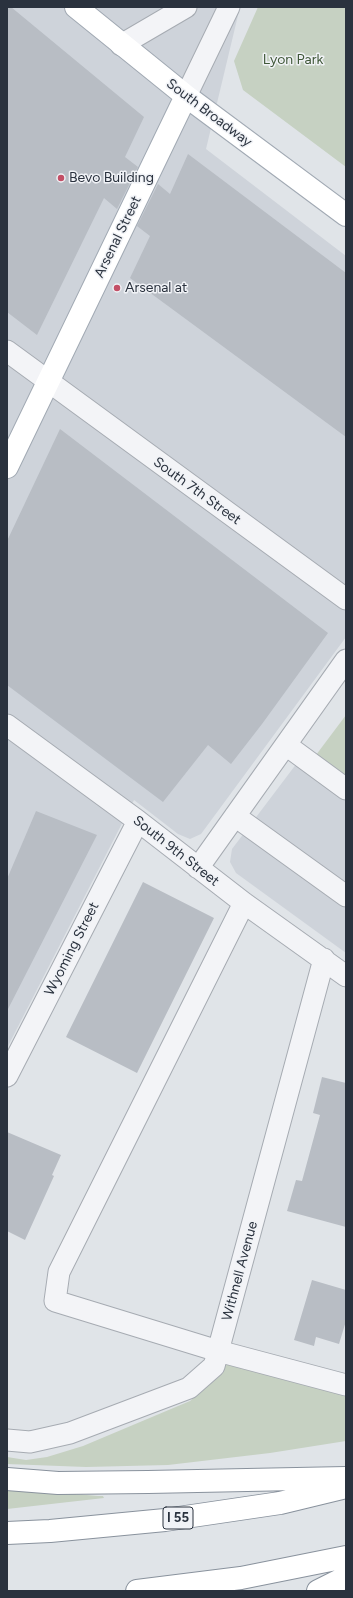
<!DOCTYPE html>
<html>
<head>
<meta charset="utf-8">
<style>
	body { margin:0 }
	#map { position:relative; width:353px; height:1598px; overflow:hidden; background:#e0e4e8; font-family:Figtree,sans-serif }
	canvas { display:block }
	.frame { position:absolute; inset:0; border:8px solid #2a323e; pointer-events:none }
</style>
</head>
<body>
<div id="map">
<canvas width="353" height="1598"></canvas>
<div class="frame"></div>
</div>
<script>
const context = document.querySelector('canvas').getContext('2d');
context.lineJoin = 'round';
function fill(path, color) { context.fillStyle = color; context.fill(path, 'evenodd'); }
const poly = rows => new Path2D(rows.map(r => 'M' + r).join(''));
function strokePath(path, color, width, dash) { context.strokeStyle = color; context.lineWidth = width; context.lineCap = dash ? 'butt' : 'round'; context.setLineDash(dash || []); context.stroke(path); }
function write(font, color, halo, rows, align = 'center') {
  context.font = font + ' Figtree,sans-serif'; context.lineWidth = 3; context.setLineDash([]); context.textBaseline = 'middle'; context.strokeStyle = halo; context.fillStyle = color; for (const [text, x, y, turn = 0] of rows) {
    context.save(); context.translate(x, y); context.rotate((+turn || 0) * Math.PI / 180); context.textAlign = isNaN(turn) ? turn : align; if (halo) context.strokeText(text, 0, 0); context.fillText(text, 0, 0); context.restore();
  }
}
fill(poly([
	[7,7,240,7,206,149,346,256,346,637,201,834,190,839,178,834,134,800,7,1048],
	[297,763,346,799,346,953,236,873,230,862,232,849]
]), '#ced3da');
fill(poly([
	[258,7,346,7,346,167,243,90,234,61],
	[346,715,346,784,313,759],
	[227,1362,346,1394,346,1441,270,1453,168,1465,86,1467,7,1464,7,1457,26,1460,47,1457,83,1446,190,1401,213,1381],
	[7,1488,98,1496,103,1496,104,1498,7,1509]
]), '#c6d1c2');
fill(poly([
	[7,7,11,7,144,117,125,157,138,167,117,209,104,198,37,335,7,312],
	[188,154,346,273,346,437,130,278,150,236,137,226,158,184,170,194],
	[60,429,328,633,262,724,231,764,208,745,163,802,7,685,7,541],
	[36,811,97,835,7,1011,7,879],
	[143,882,214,918,137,1073,66,1037],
	[322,1077,346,1083,346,1227,287,1211,296,1180,302,1181,320,1115,313,1113],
	[7,1132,61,1155,52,1175,54,1176,25,1240,7,1231],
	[312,1280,346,1290,346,1321,339,1344,316,1337,314,1346,294,1340]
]), '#b8bdc4');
const minor = poly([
	[121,45,186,7],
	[186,96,229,7],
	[7,351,346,599],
	[7,725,138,821,244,903,346,976],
	[286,745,346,789],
	[235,816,346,896],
	[198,868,346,660],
	[244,903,59,1272,55,1301,218,1351,346,1385],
	[7,1076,138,821],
	[7,1440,30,1442,70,1433,189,1388,214,1366,324,959]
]);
const major = poly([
	[76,7,186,96,346,215],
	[7,467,186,96]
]);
const highway = poly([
	[7,1479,58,1483,148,1482,346,1478],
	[7,1533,50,1531,165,1520,280,1503,346,1487],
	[137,1591,241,1578,346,1557],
	[318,1591,346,1577]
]);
strokePath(minor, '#a6abb2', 23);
strokePath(major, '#a1a9b3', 24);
strokePath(highway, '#89929d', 24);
strokePath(minor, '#f3f4f7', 21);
strokePath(major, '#fff', 22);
strokePath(highway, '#fff', 22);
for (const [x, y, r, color] of [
	[61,178,4,"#c34f66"],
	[117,288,4,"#c34f66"]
]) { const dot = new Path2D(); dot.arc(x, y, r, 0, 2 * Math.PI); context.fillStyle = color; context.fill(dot); strokePath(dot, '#f0f2f6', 1.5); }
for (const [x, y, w] of [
	[178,1518,30]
]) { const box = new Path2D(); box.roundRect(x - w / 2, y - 11, w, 22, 3); context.fillStyle = '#f0f2f6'; context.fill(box); strokePath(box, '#2a323e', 1); }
write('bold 13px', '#2a323e', null, [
	["I 55",178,1518]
]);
write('14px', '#405839', '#f0f2f6', [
	["Lyon Park",293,60]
]);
write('14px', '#2a323e', '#f0f2f6', [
	["South Broadway",209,113,37],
	["Arsenal Street",118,237,-64],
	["South 7th Street",197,491,36],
	["South 9th Street",176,851,38],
	["Wyoming Street",72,949,-63],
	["Withnell Avenue",240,1271,-75]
]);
write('14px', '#2a323e', '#f0f2f6', [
	["Bevo Building",69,178],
	["Arsenal at",125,288]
], 'left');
</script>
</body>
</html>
